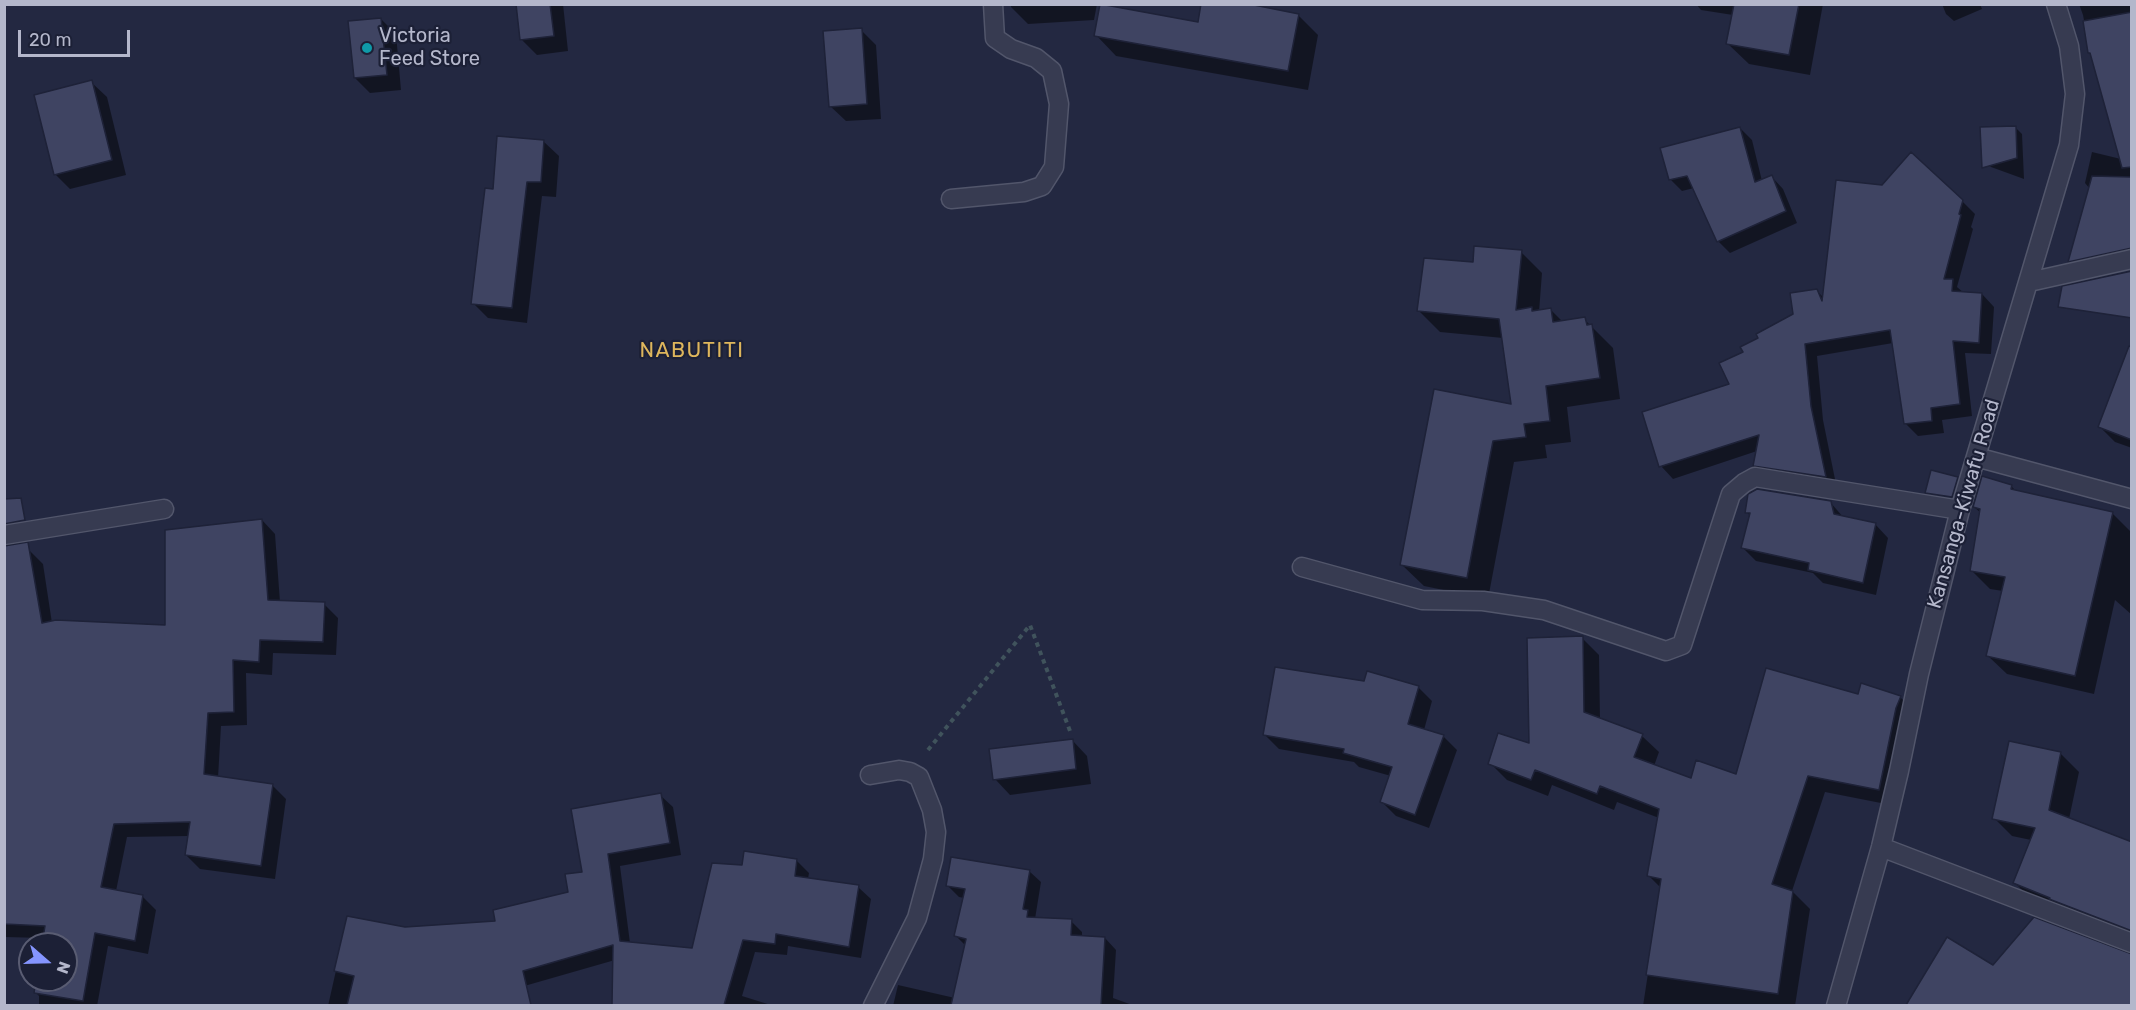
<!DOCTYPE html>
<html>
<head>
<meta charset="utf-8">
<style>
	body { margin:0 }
	#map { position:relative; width:2136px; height:1010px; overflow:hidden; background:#232841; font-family:Rubik,sans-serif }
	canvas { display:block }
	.frame { position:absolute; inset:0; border:6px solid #b4b7cb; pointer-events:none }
	.north { position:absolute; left:18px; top:932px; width:60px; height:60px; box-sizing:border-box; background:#1c2036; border:2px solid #595c72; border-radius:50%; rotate:110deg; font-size:16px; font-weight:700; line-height:24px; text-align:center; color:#b4b7cb }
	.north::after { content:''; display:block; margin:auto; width:21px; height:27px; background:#8595ff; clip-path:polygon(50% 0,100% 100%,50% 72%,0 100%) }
	.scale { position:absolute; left:18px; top:30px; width:112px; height:27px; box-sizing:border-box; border:3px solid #b4b7cb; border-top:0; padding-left:8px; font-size:18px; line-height:21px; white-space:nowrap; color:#b4b7cb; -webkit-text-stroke:4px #1c2036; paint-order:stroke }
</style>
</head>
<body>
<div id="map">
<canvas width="2136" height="1010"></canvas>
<div class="frame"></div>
<div class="north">N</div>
<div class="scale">20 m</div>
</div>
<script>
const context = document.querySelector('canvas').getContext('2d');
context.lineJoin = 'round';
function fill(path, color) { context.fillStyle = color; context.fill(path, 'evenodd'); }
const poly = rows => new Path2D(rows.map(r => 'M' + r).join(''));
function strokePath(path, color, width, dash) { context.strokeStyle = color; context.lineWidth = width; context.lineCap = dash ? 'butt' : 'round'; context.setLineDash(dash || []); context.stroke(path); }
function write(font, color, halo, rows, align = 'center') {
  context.font = font + ' Rubik,sans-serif'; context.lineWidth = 4.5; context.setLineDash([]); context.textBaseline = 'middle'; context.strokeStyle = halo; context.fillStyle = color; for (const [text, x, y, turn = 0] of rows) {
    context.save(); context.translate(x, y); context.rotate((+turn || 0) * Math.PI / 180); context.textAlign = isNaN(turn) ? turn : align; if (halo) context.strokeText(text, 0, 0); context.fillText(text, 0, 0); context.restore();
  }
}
fill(poly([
	[518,4,563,4,568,51,537,55,522,40],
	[1011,4,1097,4,1094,20,1028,24,1011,7],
	[1696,4,1823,4,1810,75,1749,64,1728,44,1733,15,1701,10],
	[1942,4,1980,4,1982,9,1954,21,1946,14],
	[2079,4,2132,4,2132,256,2082,264,2072,253,2090,189,2085,183,2092,152,2121,159,2093,56,2090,53,2083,15],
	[1298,15,1318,35,1308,90,1116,56,1096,35],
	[381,19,396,34,401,90,370,93,355,78],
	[861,30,876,45,881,119,846,121,830,106],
	[91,82,107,97,126,175,70,189,55,174],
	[2015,127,2022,134,2024,179,1991,167,1983,160],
	[1740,128,1752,140,1762,181,1772,177,1783,189,1797,223,1730,253,1718,241,1694,188,1682,191,1670,179],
	[543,141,559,156,556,197,542,196,527,323,488,318,473,303],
	[1962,201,1975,214,1971,227,1973,229,1957,287,1964,293,1982,294,1994,307,1991,354,1965,353,1972,416,1942,420,1944,433,1918,436,1905,423,1893,343,1817,356,1823,420,1837,489,1767,478,1755,466,1757,451,1673,479,1661,466,1731,385,1745,352,1795,315,1817,291,1824,298],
	[1521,252,1542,273,1539,312,1551,310,1563,322,1584,319,1613,348,1620,399,1567,407,1571,442,1545,445,1547,458,1514,462,1488,599,1424,586,1402,565,1513,405,1503,338,1440,332,1419,311,1474,264],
	[2132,344,2132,448,2115,442,2100,427],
	[1983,478,2012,487,2016,491,2112,513,2131,532,2132,615,2115,600,2094,694,2007,674,1988,656,2003,591,1990,589,1972,571,1981,513,1974,507],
	[1830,502,1844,518,1875,524,1888,538,1876,595,1823,583,1813,573,1756,561,1743,548,1750,516,1747,512],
	[262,520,275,534,280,602,324,604,338,618,336,655,273,653,272,675,246,673,247,725,221,726,218,778,273,786,286,799,275,879,200,869,186,855,189,836,127,837,116,891,143,897,156,910,148,954,108,946,97,1006,39,1006,39,996,35,992,37,980,66,980,66,944,43,944,44,938,4,937,4,554,29,550,43,564,52,623,167,627],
	[1582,638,1599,655,1600,720,1642,736,1659,752,1654,766,1692,780,1737,776,1860,695,1900,697,1917,714,1896,806,1825,792,1792,891,1810,909,1795,1006,1643,1006,1661,888,1649,876,1659,818,1617,802,1614,810,1552,785,1548,796,1507,780,1490,763,1530,745],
	[1365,683,1418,687,1432,701,1424,730,1443,736,1457,750,1429,828,1396,816,1382,802,1391,776,1359,767,1354,762,1279,749,1265,735],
	[1072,740,1087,756,1091,784,1010,795,995,779],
	[2061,754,2079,772,2069,819,2132,890,2132,941,2033,901,2015,883,2031,840,2012,836,1994,818],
	[660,795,673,807,681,855,620,866,630,943,693,949,743,867,797,861,809,873,808,879,858,887,871,899,861,958,788,946,787,955,755,952,742,996,774,1006,613,1006,615,960,493,995,526,1006,328,1006,348,917,405,929,497,922,569,893,583,873],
	[1029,871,1041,882,1035,919,1071,921,1082,932,1082,937,1105,938,1116,950,1113,998,1135,1006,893,1006,898,985,955,998,966,946,956,936,964,898,959,897,948,886],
	[1947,939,1994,967,2132,955,2132,1006,1907,1006]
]), '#0007');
const building = poly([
	[516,4,550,4,554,36,520,40,516,4],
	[1100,4,1198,22,1201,4,1249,4,1299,14,1288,71,1094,36,1100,4],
	[1734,4,1799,4,1789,55,1726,44,1734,4],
	[2132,12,2132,167,2122,168,2090,53,2088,53,2083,21,2132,12],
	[381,18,387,75,354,78,348,21,381,18],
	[862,28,867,104,829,107,823,31,862,28],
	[92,80,112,160,54,175,34,95,92,80],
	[2016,126,2017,158,1982,168,1980,127,2016,126],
	[1740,127,1755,182,1772,175,1786,211,1717,242,1687,176,1669,180,1660,148,1740,127],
	[497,136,544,140,541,182,527,182,512,308,471,304,485,188,493,189,497,136],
	[1911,152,1963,200,1959,214,1961,215,1944,279,1953,279,1952,291,1982,293,1979,343,1953,341,1960,404,1931,408,1932,421,1904,424,1890,330,1805,344,1811,406,1826,477,1753,466,1759,435,1659,467,1642,412,1729,384,1719,363,1743,352,1740,347,1758,338,1756,334,1793,314,1790,293,1817,289,1822,301,1836,180,1882,185,1911,152],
	[2092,176,2132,177,2132,248,2068,262,2092,176],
	[1474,246,1522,250,1516,310,1532,307,1532,311,1551,308,1553,322,1585,317,1587,325,1592,324,1600,378,1546,386,1550,421,1524,424,1526,437,1493,441,1467,578,1400,565,1434,389,1511,404,1499,319,1417,311,1424,258,1473,262,1474,246],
	[2132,271,2132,318,2058,307,2062,286,2132,271],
	[2129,346,2132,347,2132,440,2098,427,2129,346],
	[1931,470,1958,477,1952,497,1925,493,1931,470],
	[1982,476,2012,485,2011,489,2113,512,2075,676,1986,656,2005,577,1970,571,1980,509,1973,507,1982,476],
	[1757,489,1831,501,1834,514,1876,523,1863,583,1808,570,1809,563,1741,548,1750,513,1745,513,1748,494,1757,489],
	[21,498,25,520,4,524,4,499,21,498],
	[262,519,268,600,325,602,323,642,260,640,259,662,233,660,234,712,208,713,204,774,273,784,261,866,185,855,190,822,114,824,101,887,143,895,135,941,95,933,83,1001,34,993,36,980,66,980,66,944,42,944,45,926,4,924,4,546,28,542,42,623,56,620,165,625,165,530,262,519],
	[1583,636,1584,712,1643,734,1634,757,1691,778,1696,760,1736,774,1766,668,1858,694,1861,683,1901,696,1896,708,1879,790,1808,776,1772,884,1793,891,1778,994,1646,975,1661,879,1647,876,1659,809,1600,786,1597,794,1535,770,1531,780,1488,764,1498,733,1529,743,1527,638,1583,636],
	[1275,667,1364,681,1367,671,1419,686,1408,724,1444,735,1415,815,1380,802,1392,767,1343,753,1344,749,1263,735,1275,667],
	[1073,739,1076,769,993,780,989,749,1073,739],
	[2009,741,2061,752,2049,810,2132,842,2132,931,2049,899,2050,898,2013,883,2035,828,1992,819,2009,741],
	[661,793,670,843,608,854,620,941,692,948,712,863,742,865,744,851,797,859,795,876,859,885,849,947,776,934,775,944,743,940,724,1005,612,1005,613,945,523,971,531,1005,347,1005,354,976,334,971,347,916,405,927,495,921,493,910,568,892,565,874,582,872,571,809,661,793],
	[951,857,1030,870,1023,909,1028,910,1027,917,1072,919,1071,935,1105,937,1101,1005,951,1005,966,939,954,936,965,889,946,886,951,857],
	[2034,917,2132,954,2132,1005,1906,1005,1947,937,1993,965,2034,917]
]);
fill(building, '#3f4462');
strokePath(building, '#1e2238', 1.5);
const service = poly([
	[951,199,1024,192,1042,186,1054,167,1059,104,1052,71,1036,58,1011,49,995,38,993,4]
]);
const minor = poly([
	[2029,282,2132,259],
	[1976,457,2132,499],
	[4,535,164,509],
	[1302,567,1422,600,1483,601,1544,610,1666,651,1682,645,1731,494,1744,483,1755,477,1960,510],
	[870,775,899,770,910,772,919,777,932,810,936,832,933,859,917,918,873,1006],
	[1881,847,2132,943],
	[1836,1006,1881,847,1899,771,1919,674,1960,510,2069,145,2075,94,2069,46,2056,4]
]);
strokePath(service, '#52566b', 21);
strokePath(minor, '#52566b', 21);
strokePath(poly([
	[928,750,1030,625,1070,731]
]), '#40535c', 4, [4.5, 4.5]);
strokePath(service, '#373b51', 18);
strokePath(minor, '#373b51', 18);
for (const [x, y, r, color] of [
	[367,48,6,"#0f9aa8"]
]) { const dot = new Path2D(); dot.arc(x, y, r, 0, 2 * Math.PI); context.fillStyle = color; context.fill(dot); strokePath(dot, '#1c2036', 2); }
write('20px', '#b4b7cb', '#1c2036', [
	["Victoria",379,36],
	["Feed Store",379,59]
], 'left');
write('20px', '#b4b7cb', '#1c2036', [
	["Kansanga-Kiwafu Road",1964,504,-74]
]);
context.letterSpacing = '1.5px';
write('21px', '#deb65c', '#1c2036', [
	["NABUTITI",692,351]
]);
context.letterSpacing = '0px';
</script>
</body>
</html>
